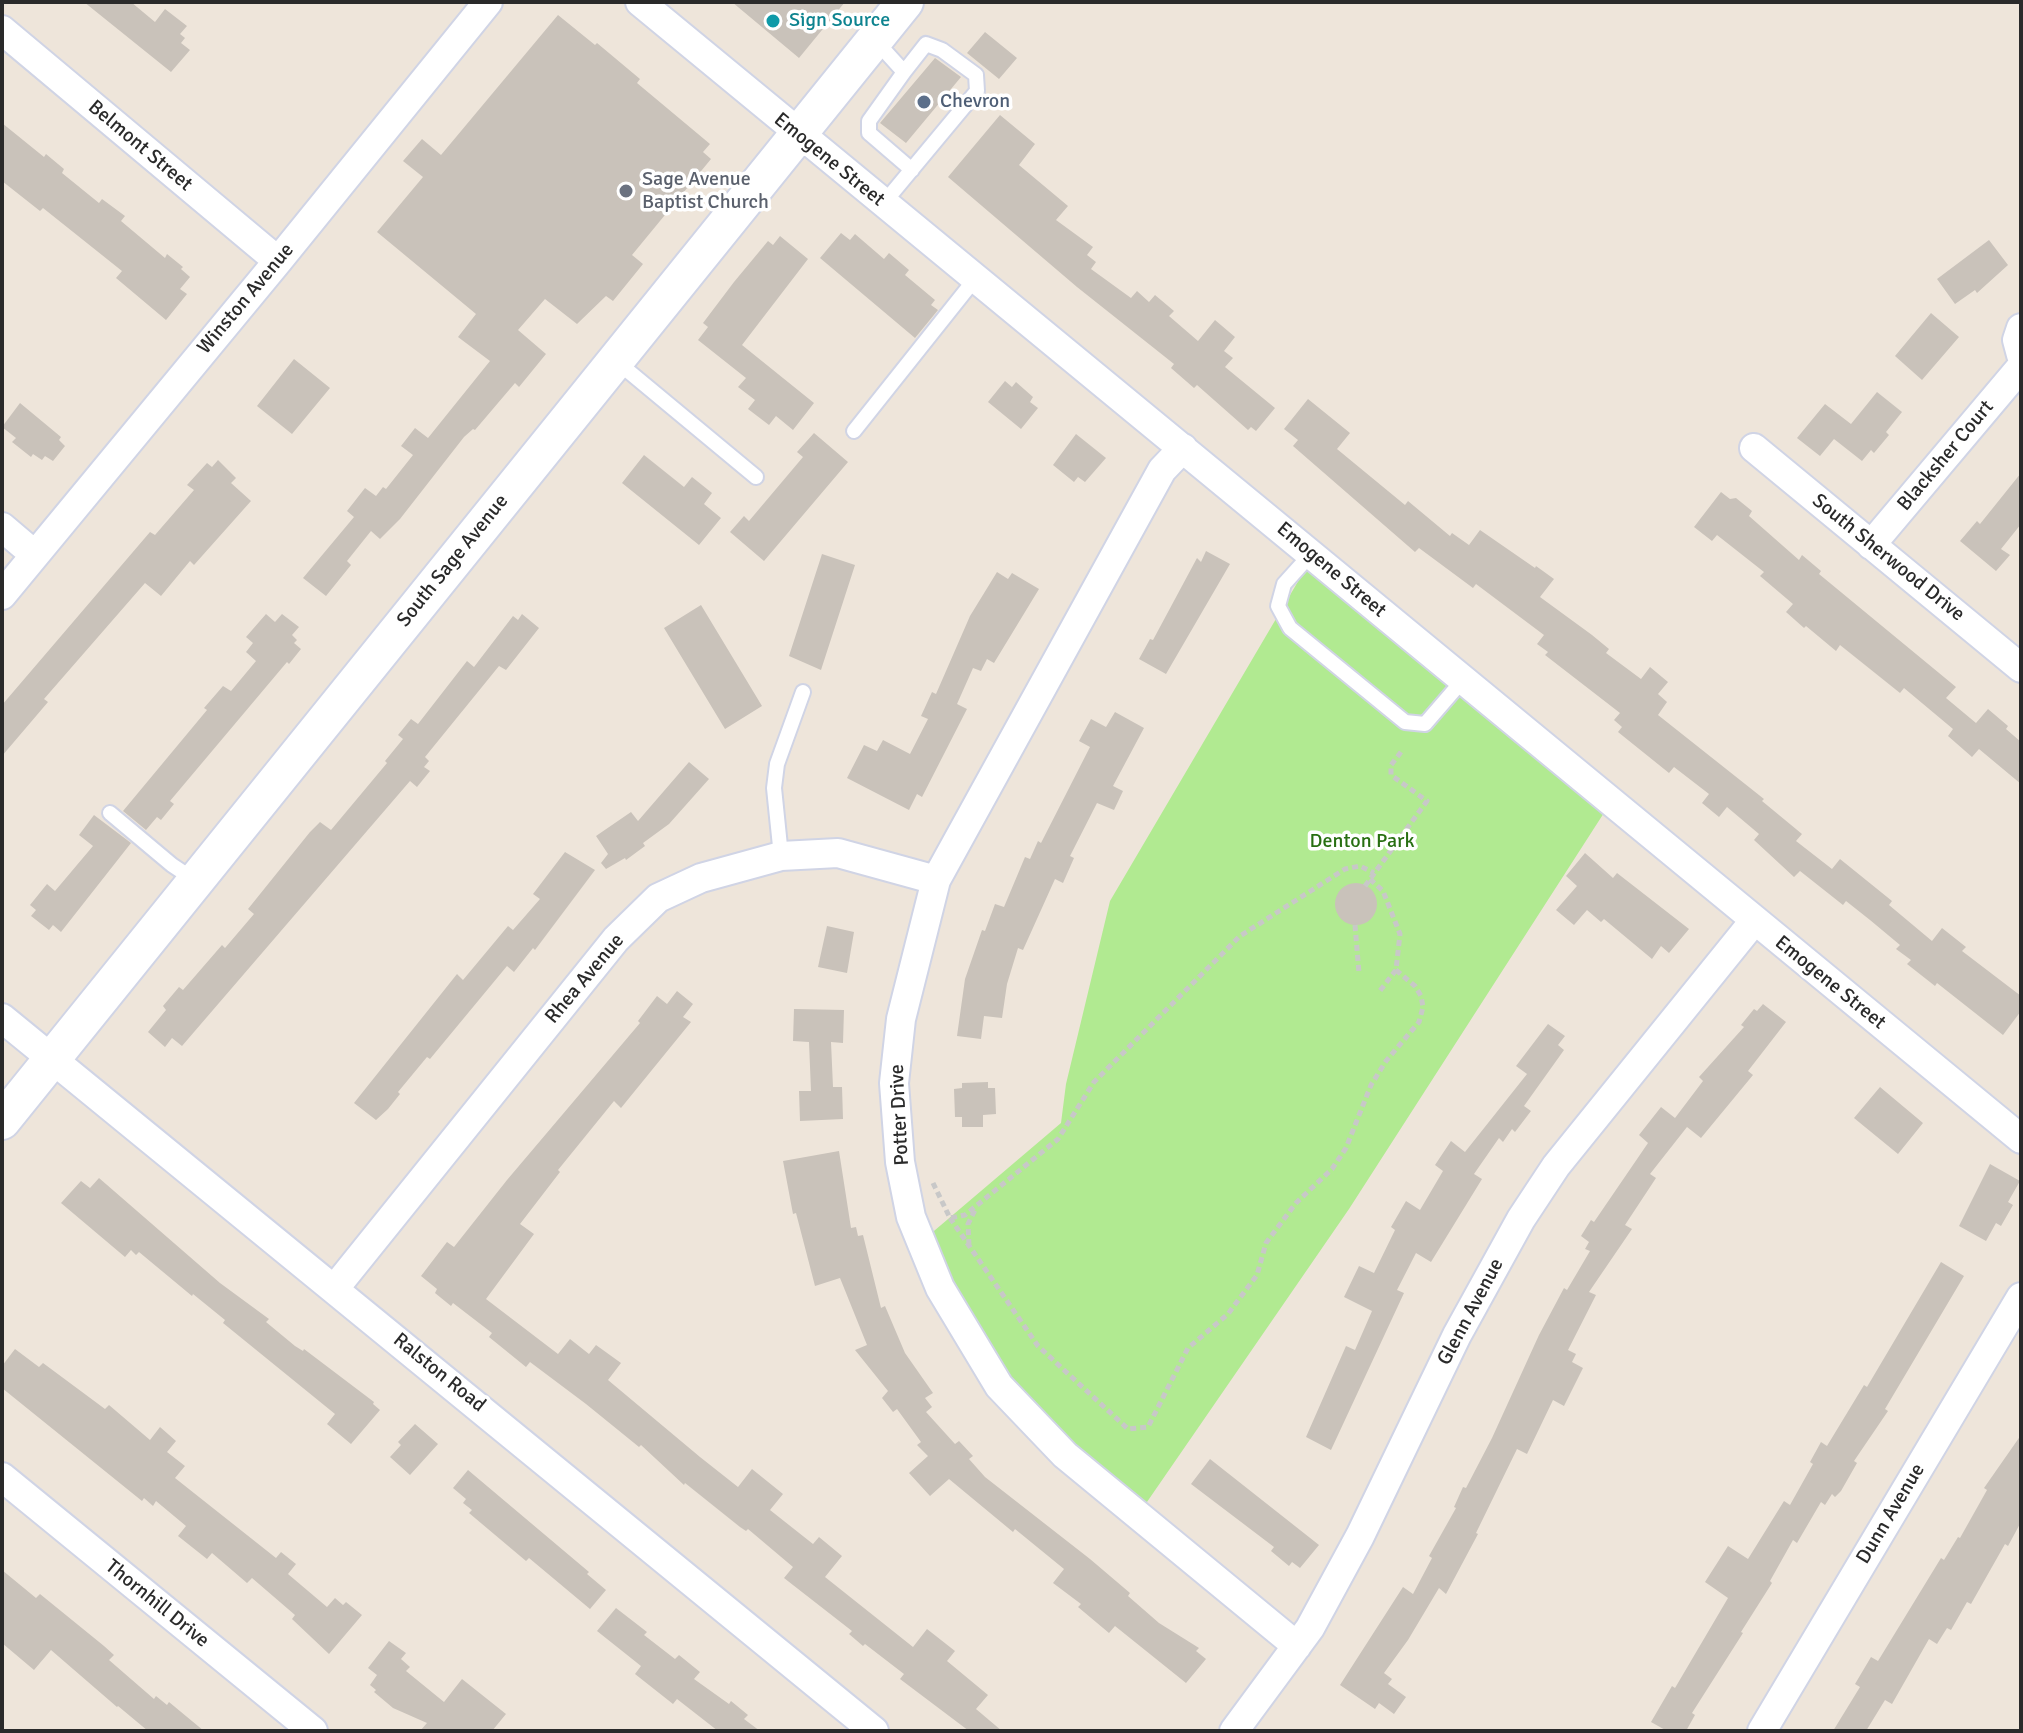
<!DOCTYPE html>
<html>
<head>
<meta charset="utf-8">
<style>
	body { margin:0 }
	#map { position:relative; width:2023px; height:1733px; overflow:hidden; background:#eee5da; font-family:Signika,sans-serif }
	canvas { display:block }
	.frame { position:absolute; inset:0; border:4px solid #2a2a2a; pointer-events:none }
</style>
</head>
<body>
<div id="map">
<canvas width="2023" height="1733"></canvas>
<div class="frame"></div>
</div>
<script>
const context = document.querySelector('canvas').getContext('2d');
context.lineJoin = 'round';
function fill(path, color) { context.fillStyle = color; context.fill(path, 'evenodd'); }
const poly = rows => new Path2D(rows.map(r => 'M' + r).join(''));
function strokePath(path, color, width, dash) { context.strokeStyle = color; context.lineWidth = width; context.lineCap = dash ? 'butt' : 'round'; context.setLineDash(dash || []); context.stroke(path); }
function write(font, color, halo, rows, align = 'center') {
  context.font = font + ' Signika,sans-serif'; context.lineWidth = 7; context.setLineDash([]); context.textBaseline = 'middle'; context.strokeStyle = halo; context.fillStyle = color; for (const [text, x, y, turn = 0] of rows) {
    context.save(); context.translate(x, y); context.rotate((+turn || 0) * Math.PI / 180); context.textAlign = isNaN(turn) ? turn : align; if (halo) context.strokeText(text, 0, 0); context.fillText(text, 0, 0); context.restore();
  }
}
fill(poly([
	[1313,556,1611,802,1349,1209,1138,1515,999,1386,921,1242,1061,1123,1066,1084,1110,901]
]), '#b1ea91');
fill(poly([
	[84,2,131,2,155,22,165,9,187,26,180,34,185,38,181,43,190,50,171,72],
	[732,2,845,2,799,58],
	[558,15,595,45,597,43,640,79,637,83,710,144,703,152,711,159,632,255,643,264,613,301,606,296,577,324,545,299,518,330,546,354,519,387,515,383,475,430,473,429,464,437,400,519,380,539,371,531,347,561,351,565,326,596,303,578,354,517,347,511,365,488,376,496,383,487,386,489,413,455,401,446,415,428,428,438,490,361,458,337,476,314,377,232,423,177,403,161,422,139,441,155],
	[985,32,1017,58,999,79,967,53],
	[935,58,961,77,906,143,880,123],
	[1000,115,1035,144,1019,165,1068,206,1056,220,1093,247,1087,255,1096,262,1091,269,1131,298,1137,291,1149,302,1155,295,1174,311,1169,316,1198,341,1215,320,1235,337,1224,351,1233,358,1225,367,1275,408,1256,431,1251,427,1248,430,1197,385,1194,388,1171,368,1174,364,1077,287,948,177],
	[2,123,44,157,46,154,64,169,62,173,99,203,102,199,125,216,121,221,165,258,167,254,183,267,181,269,190,277,180,289,187,294,166,320,116,278,122,271,43,208,40,211,2,181],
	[841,233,850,240,855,234,884,259,889,253,909,270,905,275,935,300,931,305,938,310,915,338,820,258],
	[780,236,808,259,742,345,814,403,793,430,776,416,769,425,748,409,755,400,738,387,746,378,698,340,708,327,703,323,734,282,768,241,773,245],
	[1989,240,2008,265,1977,293,1975,290,1955,304,1937,279],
	[1931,313,1959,337,1922,380,1895,356],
	[294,359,330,388,292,434,257,406],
	[1005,381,1012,387,1016,382,1033,397,1030,402,1038,408,1021,429,988,402],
	[1877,392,1902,412,1886,432,1889,435,1874,453,1871,450,1862,461,1834,439,1820,456,1797,438,1825,404,1851,424],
	[1308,399,1350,433,1337,449,1405,505,1408,501,1450,536,1452,533,1469,545,1480,530,1535,568,1536,566,1554,579,1540,597,1592,635,1609,649,1606,653,1641,679,1650,667,1668,682,1658,694,1667,702,1658,715,1764,799,1762,801,1802,834,1796,841,1832,869,1840,859,1892,901,1889,905,1932,941,1942,928,1966,947,1962,951,2021,996,2021,1011,2003,1035,1937,983,1935,986,1907,964,1911,960,1896,949,1900,945,1870,920,1846,901,1843,905,1800,871,1794,877,1754,840,1759,834,1727,807,1719,817,1702,803,1709,794,1674,767,1669,773,1618,732,1622,727,1614,720,1620,713,1545,655,1548,652,1537,644,1544,635,1476,584,1473,588,1419,548,1415,552,1293,446,1298,440,1284,429],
	[20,403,61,437,59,440,65,446,53,461,45,456,42,460,33,454,31,457,12,442,16,438,2,427],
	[814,433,848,462,764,561,730,532,744,516,749,521,803,457,797,452],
	[1076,434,1106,458,1085,482,1078,477,1074,482,1053,465],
	[644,455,684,487,692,477,712,493,704,504,721,518,699,545,622,483],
	[218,460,236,478,231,483,251,501,194,565,190,561,161,596,145,583,44,699,48,702,2,756,2,705,150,532,155,535,194,490,187,485,207,463,212,467],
	[2021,473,2021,524,2001,549,2010,555,1996,571,1960,541,1977,521,1980,524],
	[1721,492,1730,499,1736,498,1752,511,1749,516,1799,560,1802,555,1821,571,1819,574,1956,687,1946,698,1976,723,1988,709,2008,726,2006,729,2021,742,2021,784,1979,749,1972,757,1948,736,1953,729,1904,688,1900,693,1840,645,1836,651,1806,626,1804,628,1786,612,1793,604,1760,576,1764,572,1717,535,1712,541,1694,527],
	[1206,551,1230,564,1166,674,1139,659,1150,639,1153,640,1197,558,1201,562],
	[822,554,855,565,821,670,789,656],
	[997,572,1008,579,1012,573,1039,589,994,663,987,659,981,671,973,668,957,704,967,709,922,797,917,794,909,810,847,778,864,745,877,751,883,740,910,754,928,719,921,716,932,692,936,694,970,616],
	[701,605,762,706,725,729,664,628],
	[266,614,275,622,282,614,299,627,292,635,297,640,294,643,301,649,289,664,287,662,170,801,174,804,161,820,157,817,146,830,123,811,207,710,204,708,223,686,231,691,256,661,246,652,253,643,246,637],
	[522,614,539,628,506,670,499,666,425,757,429,761,424,767,430,771,417,787,410,781,182,1046,172,1038,165,1047,148,1032,166,1010,163,1006,179,987,183,990,222,945,225,948,254,914,248,909,310,832,320,822,331,830,387,763,385,761,403,739,398,735,411,719,418,724,467,661,474,667,513,616,518,620],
	[1115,712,1144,728,1113,786,1123,791,1114,810,1097,803,1070,856,1074,858,1063,883,1055,879,1023,950,1018,948,1007,984,1002,1018,984,1016,981,1039,957,1036,965,979,982,930,985,931,995,904,1004,907,1025,857,1030,859,1038,841,1041,843,1090,747,1079,741,1091,719,1106,727],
	[689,762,709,779,669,824,643,843,645,846,626,860,625,858,606,869,601,863,608,854,596,836,631,812,638,821],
	[94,815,131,843,61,932,53,925,49,930,31,916,36,910,30,905,47,884,55,891,93,846,79,835],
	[565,852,595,870,535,950,533,948,514,972,507,966,430,1059,427,1057,398,1092,400,1094,388,1109,376,1120,354,1103,457,974,463,980,508,926,513,930,540,899,533,894],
	[1585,853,1613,878,1617,873,1689,929,1669,953,1661,946,1652,959,1604,919,1601,922,1587,910,1574,925,1556,910,1577,886,1566,876],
	'1335 904a21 21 0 1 1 42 0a21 21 0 1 1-42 0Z',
	[827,926,854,932,847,973,818,967],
	[677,991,693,1004,683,1017,691,1022,621,1108,614,1101,558,1170,560,1172,520,1224,534,1234,486,1299,558,1354,570,1339,589,1354,596,1345,621,1363,608,1380,700,1457,738,1487,752,1469,783,1494,770,1510,813,1544,819,1537,842,1556,825,1577,913,1647,927,1629,955,1651,947,1661,988,1695,976,1709,1002,1731,969,1731,900,1679,904,1674,865,1644,863,1646,849,1634,852,1631,784,1578,793,1567,748,1529,746,1531,740,1527,685,1483,684,1485,641,1445,639,1447,586,1404,530,1362,526,1367,489,1337,492,1333,453,1303,451,1306,435,1293,437,1289,421,1276,447,1242,454,1247,507,1180,640,1023,638,1021,657,996,667,1004],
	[1763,1004,1786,1022,1748,1071,1753,1075,1701,1138,1687,1127,1650,1174,1656,1178,1625,1225,1632,1229,1589,1292,1596,1295,1568,1350,1576,1354,1572,1362,1583,1368,1564,1406,1553,1400,1527,1454,1517,1449,1476,1533,1478,1534,1446,1594,1439,1588,1408,1640,1384,1673,1392,1679,1388,1684,1406,1697,1394,1714,1379,1703,1375,1709,1340,1685,1403,1587,1413,1594,1432,1558,1429,1556,1456,1508,1454,1507,1463,1487,1466,1488,1492,1438,1539,1335,1564,1288,1567,1290,1590,1251,1585,1249,1589,1242,1581,1236,1591,1220,1594,1222,1648,1143,1639,1135,1661,1107,1675,1118,1703,1081,1699,1077,1744,1027,1741,1025,1754,1009,1757,1011],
	[794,1009,844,1010,843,1043,831,1042,833,1087,842,1087,843,1119,800,1121,799,1091,811,1091,809,1042,793,1041],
	[1548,1024,1565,1036,1558,1045,1564,1050,1524,1106,1531,1111,1515,1132,1512,1129,1503,1142,1499,1138,1474,1174,1482,1179,1431,1262,1416,1253,1397,1290,1404,1293,1331,1450,1306,1437,1346,1346,1355,1350,1372,1311,1344,1297,1359,1266,1374,1273,1395,1230,1391,1227,1406,1201,1420,1210,1443,1171,1435,1165,1451,1141,1465,1152,1527,1074,1516,1066],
	[988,1082,988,1088,995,1088,996,1114,983,1115,983,1127,962,1127,962,1117,955,1117,954,1089,962,1088,962,1083],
	[1880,1087,1923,1123,1898,1154,1854,1118],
	[839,1151,851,1228,856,1227,858,1236,863,1235,881,1308,885,1306,905,1353,933,1393,925,1398,932,1407,926,1412,955,1444,959,1441,973,1456,969,1459,985,1477,1090,1559,1130,1593,1128,1596,1159,1623,1199,1648,1196,1651,1206,1659,1186,1683,1115,1626,1109,1633,1078,1607,1081,1604,1053,1583,1064,1569,1015,1529,1013,1532,949,1479,930,1496,909,1473,928,1456,917,1445,921,1442,897,1409,893,1412,882,1398,888,1391,855,1350,867,1345,840,1278,815,1286,796,1213,793,1214,783,1161],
	[1990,1164,2020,1181,2008,1202,2013,1205,2001,1226,1996,1223,1986,1241,1959,1226],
	[99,1178,220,1283,269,1319,266,1322,295,1346,303,1351,304,1349,374,1402,373,1404,380,1410,351,1444,327,1424,335,1414,223,1323,225,1320,193,1294,192,1296,139,1252,136,1255,131,1250,125,1257,61,1203,81,1181,90,1188],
	[1941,1262,1964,1276,1885,1409,1888,1411,1854,1461,1857,1463,1841,1491,1835,1497,1832,1494,1825,1505,1821,1502,1797,1543,1793,1540,1770,1581,1772,1583,1741,1632,1743,1633,1692,1713,1695,1715,1686,1731,1667,1731,1651,1722,1672,1686,1675,1688,1728,1598,1705,1582,1728,1546,1748,1559,1784,1501,1790,1505,1813,1464,1810,1462,1821,1442,1827,1446,1864,1385,1867,1387],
	[15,1349,39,1367,43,1363,105,1409,109,1405,150,1440,160,1427,176,1441,167,1452,185,1466,175,1478,276,1558,281,1552,296,1564,288,1574,327,1607,335,1598,343,1605,346,1602,362,1615,329,1654,292,1619,295,1615,252,1578,247,1583,212,1553,207,1559,178,1536,186,1526,156,1501,153,1506,144,1498,142,1501,2,1388,2,1366],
	[415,1424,438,1444,410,1475,390,1457,401,1445,398,1442],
	[2021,1435,2021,1522,2008,1546,2005,1544,1971,1604,1967,1602,1951,1630,1947,1628,1937,1644,1929,1639,1892,1704,1885,1700,1866,1731,1833,1731,1860,1687,1855,1684,1871,1657,1878,1661,1941,1558,1944,1560,1958,1537,1960,1538,1987,1490,1984,1488],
	[1210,1459,1319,1545,1300,1568,1292,1562,1289,1566,1271,1551,1274,1547,1191,1484],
	[468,1470,589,1572,587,1574,606,1590,590,1609,529,1558,526,1561,469,1513,472,1510,463,1503,466,1499,453,1488],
	[2,1570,36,1598,40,1594,104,1646,114,1655,109,1660,154,1699,156,1696,167,1705,169,1702,204,1731,148,1731,118,1706,117,1707,51,1650,34,1670,2,1643],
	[616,1608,647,1632,644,1635,675,1659,679,1655,700,1672,694,1679,729,1704,731,1701,748,1715,744,1719,760,1731,718,1731,677,1699,673,1704,635,1674,641,1666,597,1631],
	[389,1641,406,1653,401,1659,410,1667,406,1671,444,1702,462,1679,506,1714,492,1731,420,1731,427,1723,393,1708,374,1692,376,1690,370,1685,377,1675,368,1668]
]), '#c9c2ba');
const service = poly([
	[875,40,904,72,926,44,942,50,976,75,977,91,883,204],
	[904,72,869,121,869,133,912,170],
	[615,360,756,477],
	[854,431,975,279],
	[1311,554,1284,584,1278,606,1290,628,1405,722,1425,724,1463,680],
	[110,813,172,865,196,881],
	[781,856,774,788,777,764,803,692]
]);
const minor = poly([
	[640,2,2021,1139],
	[2,30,278,261],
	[2021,328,2017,340,2021,355],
	[1183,448,1162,470,936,880,901,1019,894,1083,900,1162,911,1217,940,1288,999,1386,1065,1455,1297,1646],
	[1754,448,2021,668],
	[2,527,35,555],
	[1871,545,2021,367],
	[2,595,278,261,488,2],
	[2,1018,874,1731],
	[335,1288,616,939,658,898,701,878,781,856,838,853,936,880],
	[2,1477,313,1731],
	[1234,1731,1310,1628,1360,1536,1457,1335,1521,1219,1556,1166,1754,921],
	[1762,1731,2021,1297]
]);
const tertiary = poly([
	[2,1121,905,2]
]);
strokePath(service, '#d0d4e5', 18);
strokePath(minor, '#d0d4e5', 32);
strokePath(tertiary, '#d0d4e5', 40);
strokePath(poly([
	[1370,879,1383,891,1400,934,1396,970,1379,992],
	[1365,886,1427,801,1391,775,1391,765,1401,752],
	[1355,925,1359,973],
	[933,1183,950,1218,965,1215,1058,1139,1094,1082,1240,936,1345,869,1360,866,1374,873],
	[950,1218,1038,1346,1128,1429,1148,1427,1188,1348,1228,1314,1257,1275,1266,1243,1296,1203,1332,1169,1346,1148,1371,1085,1386,1061,1419,1022,1423,1007,1421,996,1415,986,1396,970],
	[969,1245,968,1224,976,1208]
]), '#c8c8c8', 5, [6, 4]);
strokePath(service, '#fff', 14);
strokePath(minor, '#fff', 28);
strokePath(tertiary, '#fff', 36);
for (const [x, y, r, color] of [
	[773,21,8,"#0f9aa8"],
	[924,102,8,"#5c6f8a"],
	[626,191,8,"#6b7280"]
]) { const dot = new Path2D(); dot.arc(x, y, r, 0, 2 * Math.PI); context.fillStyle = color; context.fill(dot); strokePath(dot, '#fff', 3); }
write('20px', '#0d838f', '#fff', [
	["Sign Source",789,21]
], 'left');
write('20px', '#4e5e75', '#fff', [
	["Chevron",940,102]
], 'left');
write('20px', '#2a2a2a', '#fff', [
	["Belmont Street",140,146,40],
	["Emogene Street",829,160,39],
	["Winston Avenue",246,299,-50],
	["Blacksher Court",1946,456,-50],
	["South Sherwood Drive",1888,558,39],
	["South Sage Avenue",453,561,-51],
	["Emogene Street",1331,570,40],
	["Rhea Avenue",585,979,-50],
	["Emogene Street",1830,983,39],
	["Potter Drive",900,1115,-93],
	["Glenn Avenue",1471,1312,-62],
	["Ralston Road",439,1373,39],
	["Dunn Avenue",1891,1514,-59],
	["Thornhill Drive",157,1604,39]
]);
write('20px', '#5b616d', '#fff', [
	["Sage Avenue",642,180],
	["Baptist Church",642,203]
], 'left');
write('20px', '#286f12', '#fff', [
	["Denton Park",1362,842]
]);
</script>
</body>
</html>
